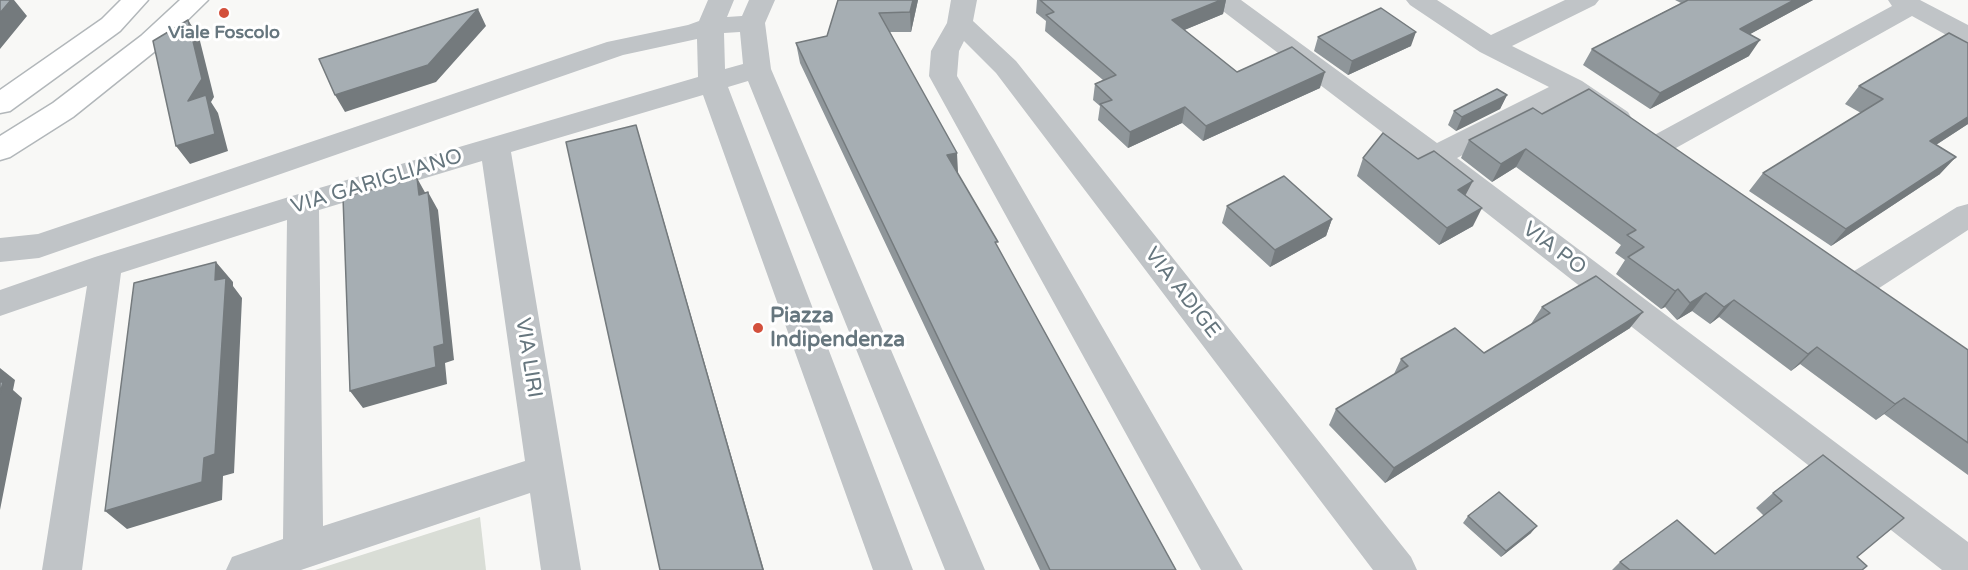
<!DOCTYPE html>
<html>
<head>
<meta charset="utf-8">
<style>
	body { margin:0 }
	canvas { display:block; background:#f8f8f6 }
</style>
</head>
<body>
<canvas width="1968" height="570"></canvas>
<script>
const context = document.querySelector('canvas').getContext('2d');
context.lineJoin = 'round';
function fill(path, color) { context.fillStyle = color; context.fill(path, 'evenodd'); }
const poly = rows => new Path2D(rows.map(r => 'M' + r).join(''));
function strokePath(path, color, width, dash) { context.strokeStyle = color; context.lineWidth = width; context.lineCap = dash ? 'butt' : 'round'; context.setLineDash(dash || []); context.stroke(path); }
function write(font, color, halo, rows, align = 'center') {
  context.font = font + ' "Varela Round",sans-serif'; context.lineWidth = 6; context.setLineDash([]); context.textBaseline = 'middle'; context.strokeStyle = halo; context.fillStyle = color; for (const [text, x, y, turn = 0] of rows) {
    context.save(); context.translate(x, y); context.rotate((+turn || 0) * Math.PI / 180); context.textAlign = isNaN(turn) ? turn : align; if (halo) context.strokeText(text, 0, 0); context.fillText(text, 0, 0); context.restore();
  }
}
fill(poly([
	[480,517,486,570,315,570]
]), '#d9ddd6');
const primary = poly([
	[121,0,148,0,120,31,10,111,0,113,0,90,102,19,121,0],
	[180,0,208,0,159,48,73,117,10,157,0,160,0,136,53,103,141,36,180,0]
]);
strokePath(primary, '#b2b7ba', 3);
fill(poly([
	[708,0,734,0,727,17,742,16,749,0,775,0,765,23,771,69,985,570,945,570,748,81,728,87,913,570,873,570,703,95,511,152,581,570,541,570,530,493,301,570,226,570,232,557,283,539,287,220,121,273,82,570,42,570,87,286,0,316,0,290,95,257,292,196,698,77,697,39,623,55,39,258,0,262,0,238,38,234,607,42,688,25,699,21,708,0],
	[740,32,743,64,725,69,724,33,740,32],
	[482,161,525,461,323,526,319,210,482,161],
	[951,0,977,0,973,21,1016,61,1411,557,1417,570,1373,570,996,73,964,41,959,51,957,76,1243,570,1201,570,929,76,931,51,947,23,951,0],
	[1211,0,1241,0,1437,143,1549,87,1480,52,1410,5,1406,0,1437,0,1491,35,1565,0,1599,0,1595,5,1512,46,1582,81,1628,112,1632,119,1628,126,1618,129,1608,126,1570,99,1457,158,1968,542,1968,570,1942,570,1424,164,1215,5,1211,0],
	[1888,0,1920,0,1968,25,1968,44,1959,42,1912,16,1667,153,1657,156,1647,153,1642,146,1647,139,1892,6,1888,0],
	[1968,204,1968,230,1870,294,1858,298,1846,294,1842,285,1846,276,1957,207,1968,204]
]), '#c0c4c7');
fill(primary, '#fff');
fill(poly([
	[838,0,918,0,911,32,890,32,957,172,998,248,1176,570,1040,570,800,63,796,43,827,36],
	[1037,0,1226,0,1223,14,1184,30,1237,72,1320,88,1203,141,1182,123,1128,148,1098,120,1100,106,1093,100,1095,84,1103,80,1045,31,1046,21,1036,13],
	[1675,0,1813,0,1750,34,1749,56,1650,109,1583,65,1592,49,1681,3],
	[1318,37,1411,46,1348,75,1314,51],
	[1859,86,1968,124,1936,145,1940,174,1831,246,1749,191,1763,173,1861,113,1845,104],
	[1507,95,1500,109,1456,131,1448,125,1454,111],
	[1542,114,1968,350,1968,475,1884,414,1876,420,1800,364,1791,371,1719,317,1710,324,1692,311,1677,320,1665,307,1661,309,1616,274,1625,260,1615,253,1621,245,1516,167,1492,182,1461,158,1469,140],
	[1363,158,1465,196,1473,226,1439,245,1357,176],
	[1227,206,1332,219,1326,236,1270,267,1222,223],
	[1542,307,1630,328,1385,483,1329,425,1336,409,1393,376,1401,359,1484,353,1532,324,1531,324],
	[1773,493,1857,557,1862,570,1612,570,1620,562,1715,554,1764,516,1756,508],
	[1468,516,1531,533,1501,557,1463,523]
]), '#8f969a');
fill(poly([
	[11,0,14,0,27,16,0,49,0,13],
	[913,0,918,0,911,32,910,12],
	[1221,0,1226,0,1223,14,1170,36,1172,20],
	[1794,0,1813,0,1730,45,1740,29],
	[478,9,486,26,436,82,345,112,335,95],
	[188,20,199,37,214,97,211,102,218,113,228,151,190,164,176,146],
	[1416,32,1411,46,1348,75,1352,61],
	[1760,40,1749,56,1650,109,1660,93],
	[1325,72,1320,88,1203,141,1206,126],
	[1507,95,1500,109,1456,131,1462,117],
	[1185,107,1182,123,1128,148,1130,132],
	[1968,117,1968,124,1914,159,1930,141],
	[636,125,642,145,764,570,763,570],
	[1526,149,1516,167,1492,182,1501,164],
	[957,153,958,172,948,175,947,155],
	[1956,157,1940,174,1831,246,1846,229],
	[417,178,427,196,419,195],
	[1473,181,1464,198,1458,190],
	[428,192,438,210,454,360,445,363,447,384,363,408,350,391,434,347],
	[1482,208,1473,226,1439,245,1447,228],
	[1332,219,1326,236,1270,267,1275,250],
	[216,262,233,282,233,286,242,298,234,473,223,476,222,500,127,529,105,511,204,458],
	[1678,289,1665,307,1661,309,1675,291],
	[1706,293,1692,311,1677,320,1690,303],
	[1734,300,1719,317,1710,324,1724,307],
	[1643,312,1630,328,1385,483,1394,468],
	[1817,347,1800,364,1791,371,1808,354],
	[0,368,15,380,13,390,22,398,0,510],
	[1904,398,1884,414,1876,420,1895,404],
	[1537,526,1531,533,1501,557,1506,551]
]), '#747a7d');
const building = poly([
	[0,0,11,0,0,13,0,0],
	[838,0,913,0,910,12,879,13,957,153,947,155,998,242,995,242,1176,570,1050,570,796,43,827,36,838,0],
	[1040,0,1221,0,1172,20,1237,72,1292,47,1325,72,1206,126,1185,107,1130,132,1100,104,1112,100,1095,84,1116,75,1046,15,1054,12,1040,0],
	[1688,0,1794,0,1740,29,1760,40,1660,93,1592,49,1688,0],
	[1381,8,1416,32,1352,61,1318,37,1381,8],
	[478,9,428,65,335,95,319,59,478,9],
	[188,20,202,79,188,101,206,95,215,134,176,146,153,41,188,20],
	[1949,33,1968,43,1968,117,1930,141,1956,157,1846,229,1763,173,1883,99,1859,86,1949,33],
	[1497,89,1507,95,1462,117,1454,111,1497,89],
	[1589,89,1968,350,1968,443,1904,398,1895,404,1817,347,1808,354,1734,300,1724,307,1706,293,1690,303,1678,289,1675,291,1628,257,1644,247,1627,235,1636,230,1526,149,1501,164,1469,140,1533,108,1542,114,1589,89],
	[636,125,763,570,660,570,566,142,636,125],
	[1383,133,1418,159,1434,151,1473,181,1458,190,1482,208,1447,228,1363,158,1383,133],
	[1284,176,1332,219,1275,250,1227,206,1284,176],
	[417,178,419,195,428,192,444,344,434,347,436,367,350,391,343,197,417,178],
	[216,262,215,280,226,278,215,454,204,458,202,482,105,511,134,283,216,262],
	[1596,276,1643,312,1394,468,1336,409,1408,366,1401,359,1455,328,1484,353,1550,313,1542,307,1596,276],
	[0,382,3,382,0,394,0,382],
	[1823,455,1904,518,1857,557,1867,566,1862,570,1630,570,1620,562,1677,520,1715,554,1782,501,1773,493,1823,455],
	[1499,492,1537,526,1506,551,1468,516,1499,492]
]);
fill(building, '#a6aeb3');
strokePath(building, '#747a7d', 1.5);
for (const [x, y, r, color] of [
	[224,13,6,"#d3503c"],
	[758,328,6,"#d3503c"]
]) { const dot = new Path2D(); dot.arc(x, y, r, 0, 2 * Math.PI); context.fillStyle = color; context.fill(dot); strokePath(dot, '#fff', 2); }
write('bold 18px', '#66767e', '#fff', [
	["Viale Foscolo",224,33]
]);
write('21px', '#66767e', '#fff', [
	["VIA GARIGLIANO",377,182,-17],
	["VIA PO",1554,249,37],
	["VIA ADIGE",1182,293,52],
	["VIA LIRI",528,358,81]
]);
write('bold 21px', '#66767e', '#fff', [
	["Piazza",770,316],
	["Indipendenza",770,340]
], 'left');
</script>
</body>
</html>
